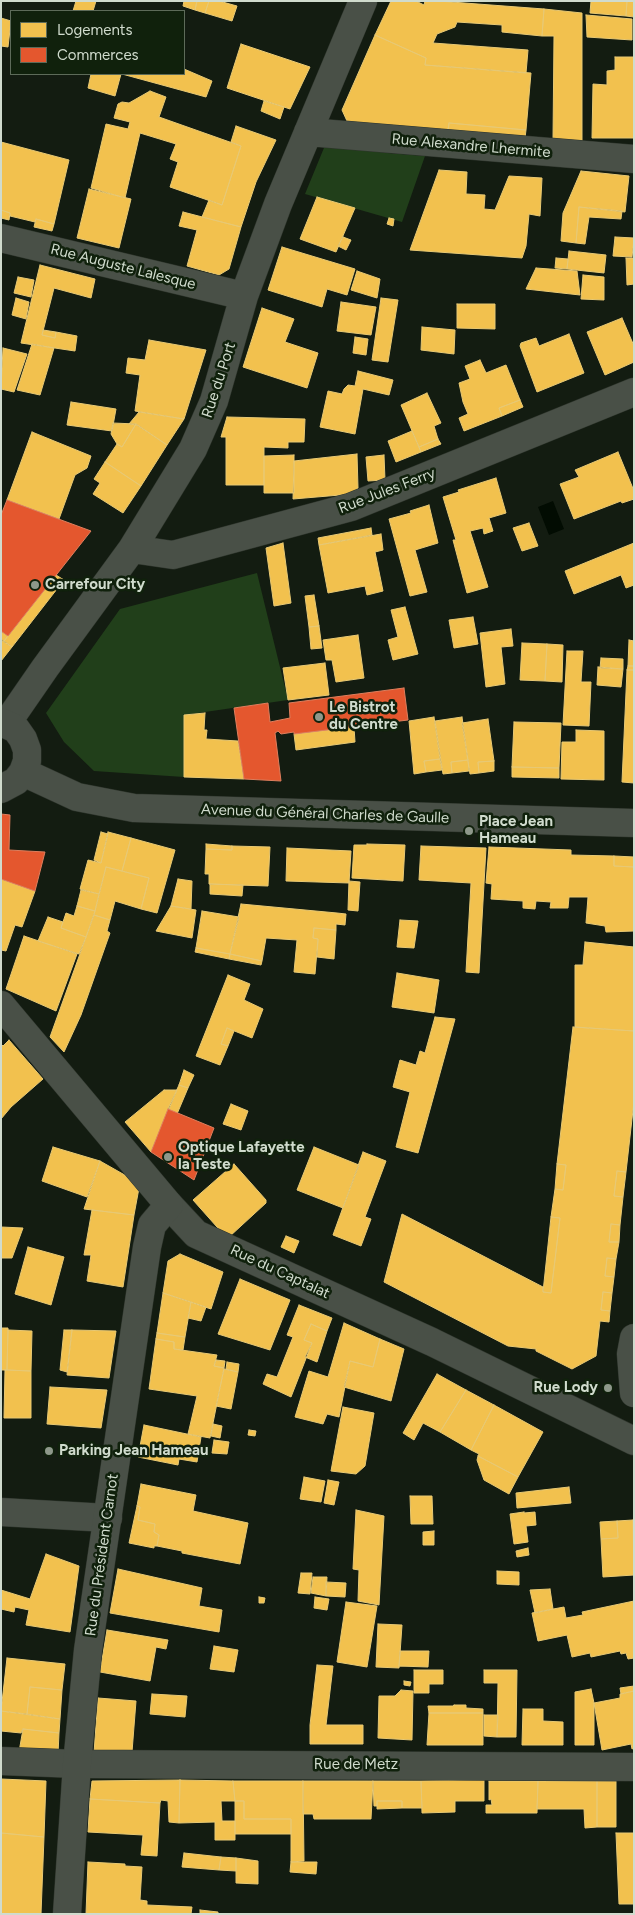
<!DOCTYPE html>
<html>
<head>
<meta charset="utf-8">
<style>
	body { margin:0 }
	#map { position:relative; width:635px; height:1915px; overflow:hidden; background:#131c11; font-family:Figtree,sans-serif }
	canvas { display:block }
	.frame { position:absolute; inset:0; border:2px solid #d0dbcd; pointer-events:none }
	.legend { position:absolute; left:10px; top:10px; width:175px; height:65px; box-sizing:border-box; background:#10210c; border:1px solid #5d6b59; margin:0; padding:6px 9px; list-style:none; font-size:15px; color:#d0dbcd }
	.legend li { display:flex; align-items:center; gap:10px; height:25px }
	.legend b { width:25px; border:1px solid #5d6b59 }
</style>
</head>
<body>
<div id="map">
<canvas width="635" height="1915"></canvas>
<div class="frame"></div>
<ul class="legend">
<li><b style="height:14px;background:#f2c14e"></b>Logements</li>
<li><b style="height:14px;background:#e4572e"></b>Commerces</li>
</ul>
</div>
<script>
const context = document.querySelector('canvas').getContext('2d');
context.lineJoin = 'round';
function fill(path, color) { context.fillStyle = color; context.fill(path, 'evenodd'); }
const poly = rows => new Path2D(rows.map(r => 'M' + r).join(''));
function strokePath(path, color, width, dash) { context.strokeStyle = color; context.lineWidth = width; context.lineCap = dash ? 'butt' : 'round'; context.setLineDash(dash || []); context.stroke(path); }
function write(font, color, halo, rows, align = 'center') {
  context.font = font + ' Figtree,sans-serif'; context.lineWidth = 5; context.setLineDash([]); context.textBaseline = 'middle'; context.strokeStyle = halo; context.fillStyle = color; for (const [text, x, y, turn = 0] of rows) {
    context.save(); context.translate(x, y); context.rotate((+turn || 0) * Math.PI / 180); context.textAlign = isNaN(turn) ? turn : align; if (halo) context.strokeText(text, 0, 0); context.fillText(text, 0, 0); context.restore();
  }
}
fill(poly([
	[326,143,388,153,425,156,402,222,305,194],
	[257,573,288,700,184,715,184,777,94,771,64,742,46,713,120,609]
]), '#213f1a');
fill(poly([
	[553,501,564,529,549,535,538,507]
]), '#020c02');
const homes = poly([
	[76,1,96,1,93,11,73,11,76,1],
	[184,1,197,1,195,10,183,6,184,1],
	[197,1,209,1,205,13,195,10,197,1],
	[209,1,219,1,237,6,232,21,205,13,209,1],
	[391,1,416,1,424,5,425,1,438,1,544,9,542,36,502,32,502,25,457,22,455,27,437,34,433,43,528,50,526,73,425,65,426,58,375,35,391,1],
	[591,1,627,1,626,16,590,13,591,1],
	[627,1,634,1,634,17,626,16,627,1],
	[544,9,582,13,582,142,553,139,554,36,542,36,544,9],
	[586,15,632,19,632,40,587,37,586,15],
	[1,18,11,21,8,47,1,46,1,18],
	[375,35,426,58,425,65,531,73,526,130,449,123,448,131,392,127,347,121,342,110,375,35],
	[241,44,310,67,290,109,227,88,241,44],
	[615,57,634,57,634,138,592,138,593,84,607,85,607,71,615,70,615,57],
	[184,69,212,81,206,97,122,74,184,74,184,69],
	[91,74,121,74,115,96,88,88,91,74],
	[150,91,166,97,159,117,241,146,222,205,170,187,178,162,170,159,176,144,140,133,125,198,91,188,106,124,128,129,130,122,114,118,118,104,122,102,129,103,150,91],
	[264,101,284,107,280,119,261,111,264,101],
	[449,123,526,130,525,138,448,131,449,123],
	[236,126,276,140,256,182,241,227,202,217,209,200,222,205,241,146,231,142,236,126],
	[1,142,69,160,54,224,36,219,35,222,10,216,10,213,1,210,1,142],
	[439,170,467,172,466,194,485,195,484,209,495,210,509,176,542,178,540,216,529,214,526,246,522,258,410,250,439,170],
	[581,171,629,176,625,212,579,207,576,243,561,241,563,213,581,171],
	[89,189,131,199,119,248,77,238,89,189],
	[317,197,355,208,336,252,300,239,317,197],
	[579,207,622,211,621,219,589,217,585,244,576,243,579,207],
	[1,210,10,213,9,220,1,218,1,210],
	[183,212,241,227,229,269,219,275,187,266,197,230,179,226,183,212],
	[389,218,394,219,393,226,387,224,389,218],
	[36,219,54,224,52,231,34,227,36,219],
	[343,237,351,240,346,250,338,246,343,237],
	[615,237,634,238,632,257,613,256,615,237],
	[282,247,355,269,347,295,327,289,322,307,268,290,282,247],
	[569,251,606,255,604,273,567,269,569,251],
	[556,258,568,259,567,269,555,268,556,258],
	[626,258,634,258,634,284,627,285,626,258],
	[40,265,95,279,91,298,54,288,42,335,55,338,56,332,77,336,75,351,21,343,40,265],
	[536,268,577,271,580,295,526,289,536,268],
	[357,271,380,279,377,298,351,290,357,271],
	[583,275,604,277,604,300,581,299,583,275],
	[18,277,34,280,31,297,14,293,18,277],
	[16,298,29,302,26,319,12,315,16,298],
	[381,298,398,300,388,362,372,360,381,298],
	[341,302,376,307,371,335,337,331,341,302],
	[457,304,495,304,495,329,457,328,457,304],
	[262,308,294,319,285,342,318,353,307,388,243,367,262,308],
	[622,318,634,346,634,362,605,375,587,332,622,318],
	[422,327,455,330,454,354,421,350,422,327],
	[43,330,56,332,55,338,42,335,43,330],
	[569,334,584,373,537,392,520,346,521,343,536,338,539,346,569,334],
	[355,337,368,339,366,355,353,353,355,337],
	[149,340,206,350,184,419,135,411,140,375,126,373,128,358,145,360,149,340],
	[32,344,54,348,40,395,17,390,32,344],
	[3,348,27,354,14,392,1,389,3,348],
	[480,360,486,373,506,365,520,400,499,408,502,416,464,431,459,418,468,414,463,402,459,383,470,379,465,366,480,360],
	[358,371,393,380,389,395,363,389,355,434,320,427,328,391,342,394,344,389,348,385,355,386,358,371],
	[427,393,441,423,434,426,438,439,419,447,401,405,427,393],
	[520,400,523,407,502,416,499,408,520,400],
	[71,402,116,409,112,431,67,425,71,402],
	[139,412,184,419,167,445,137,425,129,424,139,412],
	[227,417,305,419,304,442,288,442,288,448,264,447,264,485,226,485,226,437,221,437,227,417],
	[113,423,136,424,122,447,117,444,111,434,113,423],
	[136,424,167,445,141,486,105,462,117,444,122,447,136,424],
	[412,431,421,452,396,462,388,441,412,431],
	[32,432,91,456,87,468,75,475,59,519,7,500,32,432],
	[438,439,441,444,421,452,419,447,438,439],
	[618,452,634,491,634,499,622,503,621,501,574,519,560,484,579,477,575,470,618,452],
	[357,454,358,488,352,494,293,499,294,461,357,454],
	[294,455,294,493,264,493,264,456,294,455],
	[384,455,385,480,368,481,366,457,384,455],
	[105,462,141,486,123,513,93,494,100,483,94,479,105,462],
	[496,478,506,513,489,518,493,531,484,534,483,528,470,531,488,587,467,593,453,540,456,540,443,497,459,492,458,490,496,478],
	[429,505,438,543,415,550,427,592,410,596,389,519,411,513,410,511,429,505],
	[529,523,538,546,522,551,513,528,529,523],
	[371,528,372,535,319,545,318,538,371,528],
	[381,534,383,550,375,552,383,591,367,595,365,586,328,593,319,545,381,534],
	[283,543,291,603,274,606,266,548,283,543],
	[634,543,634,585,626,588,621,575,574,594,565,571,634,543],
	[56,575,64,580,12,647,4,641,56,575],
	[314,595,319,626,309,627,305,596,314,595],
	[405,607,418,654,393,660,388,640,398,637,391,610,405,607],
	[473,617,478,644,454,648,449,620,473,617],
	[319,626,322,648,311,649,309,627,319,626],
	[511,629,513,646,501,647,505,684,486,687,480,633,511,629],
	[1,631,8,636,4,641,1,639,1,631],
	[358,635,364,678,336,682,332,660,326,660,323,640,358,635],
	[1,640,12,647,1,661,1,640],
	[629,640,634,641,634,666,628,666,629,640],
	[522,643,547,644,545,681,520,680,522,643],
	[547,644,563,645,562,682,545,681,547,644],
	[567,651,583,651,581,682,591,682,589,726,563,725,567,651],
	[601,658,623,659,623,669,600,668,601,658],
	[325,663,329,695,288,700,283,668,325,663],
	[628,666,634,666,634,670,627,670,628,666],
	[598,667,623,669,621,687,597,685,598,667],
	[627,670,634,670,634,783,622,782,627,670],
	[205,713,204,730,207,730,206,739,238,741,244,779,184,777,184,715,205,713],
	[434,717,440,759,424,761,426,772,414,774,409,721,434,717],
	[462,717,468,760,451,762,452,773,443,774,435,721,462,717],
	[488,719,494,761,478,762,479,773,470,774,462,723,488,719],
	[514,722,561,723,559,768,512,767,514,722],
	[354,727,355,742,296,750,294,734,354,727],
	[576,730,604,731,604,780,561,779,562,742,576,742,576,730],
	[440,759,442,770,426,772,424,761,440,759],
	[468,760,469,771,452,773,451,762,468,760],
	[494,761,494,771,479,773,478,762,494,761],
	[512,767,559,768,559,778,512,777,512,767],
	[101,832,108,834,101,863,94,860,101,832],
	[108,832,131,838,122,871,106,867,99,894,80,889,88,860,101,863,108,832],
	[131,838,175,850,157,913,141,909,149,878,122,871,131,838],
	[206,844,232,846,232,850,206,849,206,844],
	[367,844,405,845,403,881,352,878,354,845,367,845,367,844],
	[232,846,270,847,268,886,209,884,209,874,205,874,206,849,232,850,232,846],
	[421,846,486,848,479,973,466,972,471,883,419,880,421,846],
	[489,847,571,850,571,855,614,856,614,866,634,867,634,931,606,932,605,926,586,923,588,897,569,897,568,908,550,908,551,902,536,901,535,909,523,908,523,901,491,899,492,884,486,883,489,847],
	[287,848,351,851,349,883,286,881,287,848],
	[614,856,634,857,634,867,614,866,614,856],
	[106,867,149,878,141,909,115,901,110,920,94,915,106,867],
	[1,879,35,891,22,927,15,925,6,951,1,950,1,879],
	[178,879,192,881,191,909,171,906,178,879],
	[349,881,360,882,358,911,348,910,349,881],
	[210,884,243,885,242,896,210,894,210,884],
	[81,890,99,894,95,911,77,906,81,890],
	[241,904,337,913,346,914,345,925,336,924,336,930,314,928,313,938,318,939,315,974,294,972,297,940,266,938,262,961,230,954,241,904],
	[77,906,95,911,86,937,61,928,66,913,74,916,77,906],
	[171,906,196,910,192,938,156,931,171,906],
	[202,911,239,917,230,954,196,948,202,911],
	[94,915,110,920,107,931,110,933,81,1015,64,1052,50,1037,94,915],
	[48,917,63,922,61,928,86,937,79,954,38,941,48,917],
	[400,920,418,921,414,948,397,947,400,920],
	[314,928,336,930,334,959,317,957,318,939,313,938,314,928],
	[24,936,77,954,56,1011,6,989,24,936],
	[585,942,634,947,634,1031,575,1027,575,965,583,965,585,942],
	[196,948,230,954,229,959,195,952,196,948],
	[230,954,262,961,261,965,229,959,230,954],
	[397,973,439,980,434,1013,392,1007,397,973],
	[228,975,250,984,244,1000,263,1009,252,1038,227,1028,221,1044,228,1046,220,1065,196,1056,228,975],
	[435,1017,455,1019,418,1153,396,1147,410,1092,393,1087,400,1060,416,1065,420,1051,425,1053,435,1017],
	[573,1027,634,1031,634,1101,626,1172,617,1171,614,1196,623,1197,620,1225,611,1224,609,1242,619,1242,616,1259,607,1258,605,1276,614,1277,612,1293,603,1292,601,1310,610,1311,609,1322,600,1321,596,1356,572,1369,536,1351,536,1349,508,1346,384,1282,402,1214,543,1287,543,1292,551,1293,560,1218,551,1217,555,1189,563,1190,566,1165,557,1164,573,1027],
	[227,1028,234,1031,228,1046,221,1044,227,1028],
	[9,1040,43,1079,11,1107,1,1119,1,1044,3,1046,9,1040],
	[184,1070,194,1075,188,1088,179,1085,184,1070],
	[179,1085,188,1088,177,1114,168,1109,179,1085],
	[164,1090,177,1090,151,1152,125,1122,164,1090],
	[231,1104,248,1111,241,1130,223,1124,231,1104],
	[53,1147,100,1161,87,1197,42,1181,53,1147],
	[314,1147,359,1165,343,1208,297,1190,314,1147],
	[363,1152,386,1161,365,1217,371,1219,361,1246,333,1235,363,1152],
	[100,1161,130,1178,139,1188,134,1215,84,1209,100,1161],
	[234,1164,266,1200,266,1203,229,1237,225,1236,193,1200,234,1164],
	[557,1164,566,1165,563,1190,555,1189,557,1164],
	[617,1171,626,1172,623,1197,614,1196,617,1171],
	[92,1210,134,1215,123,1287,87,1281,91,1255,84,1255,92,1210],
	[551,1217,560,1218,551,1293,543,1292,551,1217],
	[611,1224,620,1225,619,1242,609,1242,611,1224],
	[1,1227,23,1228,12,1258,1,1258,1,1227],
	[286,1236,299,1241,294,1253,281,1247,286,1236],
	[28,1247,64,1257,51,1305,15,1294,28,1247],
	[180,1254,223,1272,211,1309,163,1293,168,1261,180,1254],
	[607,1258,616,1259,614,1277,605,1276,607,1258],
	[240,1279,290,1300,270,1350,218,1334,240,1279],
	[603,1292,612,1293,610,1311,601,1310,603,1292],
	[163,1293,191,1302,185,1337,157,1333,163,1293],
	[191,1302,206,1307,201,1321,188,1318,191,1302],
	[299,1305,332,1318,327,1331,311,1324,304,1340,312,1343,291,1397,263,1384,267,1374,277,1377,293,1337,287,1335,299,1305],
	[344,1323,380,1339,373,1367,350,1361,339,1417,327,1414,323,1424,295,1417,309,1371,328,1377,344,1323],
	[311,1324,327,1331,317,1362,305,1357,312,1343,304,1340,311,1324],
	[1,1328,8,1328,7,1370,1,1370,1,1328],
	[8,1330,32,1331,31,1371,7,1370,8,1330],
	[64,1330,72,1330,67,1372,60,1370,64,1330],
	[72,1330,116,1331,109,1378,67,1375,72,1330],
	[157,1333,185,1337,183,1350,174,1349,174,1342,156,1339,157,1333],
	[156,1339,174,1342,174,1349,217,1355,214,1366,224,1368,210,1438,188,1434,197,1396,149,1389,156,1339],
	[380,1339,404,1349,391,1401,344,1387,350,1361,373,1367,380,1339],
	[216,1360,225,1361,224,1368,214,1366,216,1360],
	[227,1362,239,1364,238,1372,226,1369,227,1362],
	[224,1369,238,1372,231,1409,216,1406,224,1369],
	[5,1370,31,1371,31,1418,4,1418,5,1370],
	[437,1374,466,1390,440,1432,423,1423,414,1440,403,1433,437,1374],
	[50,1387,107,1390,101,1428,47,1424,50,1387],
	[466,1390,494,1405,471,1450,440,1432,466,1390],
	[494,1405,543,1432,518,1477,478,1456,479,1454,471,1450,494,1405],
	[343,1407,374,1413,365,1466,356,1474,331,1471,343,1407],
	[213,1424,222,1426,220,1438,211,1436,213,1424],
	[144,1425,201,1437,197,1462,179,1459,178,1465,138,1457,144,1425],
	[249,1430,256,1431,255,1436,248,1435,249,1430],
	[214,1440,229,1442,227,1454,212,1453,214,1440],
	[478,1456,518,1477,509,1494,484,1480,477,1460,478,1456],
	[304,1477,325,1481,321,1502,300,1499,304,1477],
	[328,1480,339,1482,334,1505,324,1503,328,1480],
	[141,1484,196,1495,193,1511,248,1523,240,1564,182,1553,182,1551,157,1546,159,1535,154,1532,155,1524,138,1520,140,1507,137,1506,141,1484],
	[569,1487,571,1503,517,1508,516,1493,569,1487],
	[410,1496,432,1496,433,1524,411,1524,410,1496],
	[137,1506,140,1507,138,1520,155,1524,154,1532,159,1535,157,1546,154,1546,154,1548,129,1543,137,1506],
	[356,1510,384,1516,379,1605,358,1601,359,1570,353,1569,356,1510],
	[524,1512,524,1513,535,1512,536,1525,526,1526,528,1542,514,1544,510,1514,524,1512],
	[633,1520,634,1575,603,1577,601,1539,618,1538,617,1521,633,1520],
	[617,1521,618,1538,601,1539,600,1522,617,1521],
	[434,1531,434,1545,423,1545,423,1532,434,1531],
	[528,1548,529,1555,517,1557,516,1551,528,1548],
	[46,1554,79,1566,70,1632,26,1625,29,1610,15,1607,14,1612,1,1609,1,1590,30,1599,46,1554],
	[118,1569,202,1588,199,1606,222,1610,219,1632,110,1613,118,1569],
	[497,1571,519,1572,519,1585,497,1584,497,1571],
	[301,1573,312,1573,310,1594,298,1593,301,1573],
	[313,1577,327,1577,326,1596,311,1593,313,1577],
	[326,1582,346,1583,345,1597,326,1596,326,1582],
	[550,1589,553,1609,535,1613,530,1590,550,1589],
	[259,1597,265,1598,264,1603,259,1603,259,1597],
	[315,1597,329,1599,327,1610,314,1608,315,1597],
	[634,1601,634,1658,628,1659,626,1653,621,1654,620,1651,591,1657,590,1653,572,1657,567,1635,538,1641,532,1613,564,1607,566,1618,583,1615,582,1612,634,1601],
	[346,1602,377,1606,367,1667,337,1662,346,1602],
	[378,1624,402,1625,399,1668,376,1667,378,1624],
	[107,1630,168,1640,166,1649,156,1647,150,1681,100,1672,107,1630],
	[214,1646,238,1650,234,1672,210,1669,214,1646],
	[400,1651,429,1651,428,1667,399,1666,400,1651],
	[7,1658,65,1664,62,1690,30,1687,27,1714,1,1711,7,1658],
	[317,1665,333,1666,326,1725,363,1725,363,1744,310,1744,310,1725,317,1665],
	[414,1670,443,1670,443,1684,429,1684,429,1693,414,1693,414,1670],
	[484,1670,517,1670,516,1737,497,1737,498,1683,484,1683,484,1670],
	[404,1681,411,1682,410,1686,404,1685,404,1681],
	[634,1686,634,1691,621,1694,620,1688,634,1686],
	[30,1687,62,1690,60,1719,27,1714,30,1687],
	[591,1689,594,1703,594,1745,575,1745,575,1692,591,1689],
	[401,1690,413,1691,412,1740,378,1738,379,1696,395,1696,401,1690],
	[634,1691,634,1748,632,1749,631,1744,602,1750,594,1703,620,1698,620,1694,634,1691],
	[152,1694,187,1696,185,1717,150,1714,152,1694],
	[98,1698,136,1701,132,1752,94,1753,98,1698],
	[454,1705,466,1705,466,1708,483,1709,483,1713,429,1713,428,1706,453,1706,454,1705],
	[523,1709,543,1709,543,1721,563,1722,563,1745,522,1745,523,1709],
	[1,1711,60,1719,59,1733,23,1729,21,1733,1,1731,1,1711],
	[429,1713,483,1713,483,1745,427,1745,429,1713],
	[484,1715,498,1715,497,1737,484,1736,484,1715],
	[23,1729,59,1733,58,1754,19,1752,23,1729],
	[1,1779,46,1781,44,1837,1,1833,1,1779],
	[180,1780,179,1823,169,1822,168,1801,161,1800,160,1803,90,1799,92,1781,180,1780],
	[180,1780,233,1781,235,1801,221,1801,222,1821,235,1821,235,1840,215,1840,215,1822,179,1823,180,1780],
	[484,1780,484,1801,455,1801,455,1812,422,1813,421,1781,484,1780],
	[233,1781,303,1781,304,1861,291,1862,291,1819,244,1819,244,1801,235,1801,233,1781],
	[303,1781,373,1781,371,1819,314,1819,313,1814,303,1814,303,1781],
	[373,1781,421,1781,422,1808,402,1808,402,1801,377,1801,377,1806,374,1806,373,1781],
	[489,1781,538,1781,537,1813,486,1813,486,1805,492,1805,491,1799,489,1800,489,1781],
	[538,1781,597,1781,597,1827,585,1828,584,1809,537,1809,538,1781],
	[597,1781,616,1781,616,1827,597,1827,597,1781],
	[90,1799,160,1803,157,1856,141,1855,143,1835,88,1832,90,1799],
	[235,1801,244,1801,244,1819,291,1819,291,1834,235,1834,235,1801],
	[377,1801,402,1801,402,1808,377,1809,377,1801],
	[1,1833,44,1837,41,1914,1,1914,1,1833],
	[616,1833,634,1833,634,1904,619,1904,616,1833],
	[184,1853,221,1857,219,1870,182,1867,184,1853],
	[221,1857,236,1858,236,1871,219,1870,221,1857],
	[236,1858,258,1861,258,1884,236,1883,236,1858],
	[88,1862,125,1864,125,1866,142,1867,140,1900,147,1901,147,1905,192,1907,191,1914,86,1914,88,1862],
	[291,1862,317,1862,316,1874,290,1872,291,1862],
	[200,1910,218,1912,218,1914,200,1914,200,1910]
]);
fill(homes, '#f2c14e');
strokePath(homes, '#e8c974', 1);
const shops = poly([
	[7,500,91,531,8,636,1,631,1,515,7,500],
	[404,688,408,720,294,734,294,732,281,734,278,731,275,733,281,781,244,779,234,708,268,703,270,722,290,718,289,703,404,688],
	[1,814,10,815,9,850,45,852,35,891,1,879,1,814],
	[168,1109,214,1128,194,1180,151,1152,168,1109]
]);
fill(shops, '#e4572e');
strokePath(shops, '#de7f5e', 1);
const street = poly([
	[308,132,634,159],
	[1,238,244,296],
	[132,549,173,555,351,507,634,392],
	[7,723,45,668,132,549,193,449,214,401,244,296,278,204,363,1],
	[169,1205,196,1234,432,1342,634,1441],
	[1,1512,108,1518],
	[1,1761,77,1764,634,1767]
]);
const secondary = poly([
	[1,722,16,729,23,739,27,750,27,761,23,772,16,781,1,789],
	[23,772,77,797,134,808,634,823],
	[1,1005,169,1205,152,1225,147,1247,88,1650,77,1764,67,1914],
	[634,1338,631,1354,634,1393]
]);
strokePath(street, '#2e352c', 29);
strokePath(secondary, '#2e352c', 29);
strokePath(street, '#495047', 28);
strokePath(secondary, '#495047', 28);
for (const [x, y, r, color] of [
	[35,585,5,"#8e988b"],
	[319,717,5,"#8e988b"],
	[469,831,5,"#8e988b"],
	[168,1157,5,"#8e988b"],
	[608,1388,5,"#8e988b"],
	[49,1451,5,"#8e988b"]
]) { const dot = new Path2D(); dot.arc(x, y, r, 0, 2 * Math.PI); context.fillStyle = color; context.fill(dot); strokePath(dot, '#10210c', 2); }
write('15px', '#d0dbcd', '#10210c', [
	["Rue Alexandre Lhermite",471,146,5],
	["Rue Auguste Lalesque",123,267,14],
	["Rue du Port",219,380,-72],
	["Rue Jules Ferry",387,491,-21],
	["Avenue du Général Charles de Gaulle",325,814,2],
	["Rue du Captalat",280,1272,25],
	["Rue du Président Carnot",102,1555,-82],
	["Rue de Metz",356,1765]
]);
write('bold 15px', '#d0dbcd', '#10210c', [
	["Carrefour City",45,585],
	["Le Bistrot",329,708],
	["du Centre",329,725],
	["Place Jean",479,822],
	["Hameau",479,839],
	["Optique Lafayette",178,1148],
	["la Teste",178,1165],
	["Rue Lody",598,1388,"right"],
	["Parking Jean Hameau",59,1451]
], 'left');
</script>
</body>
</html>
